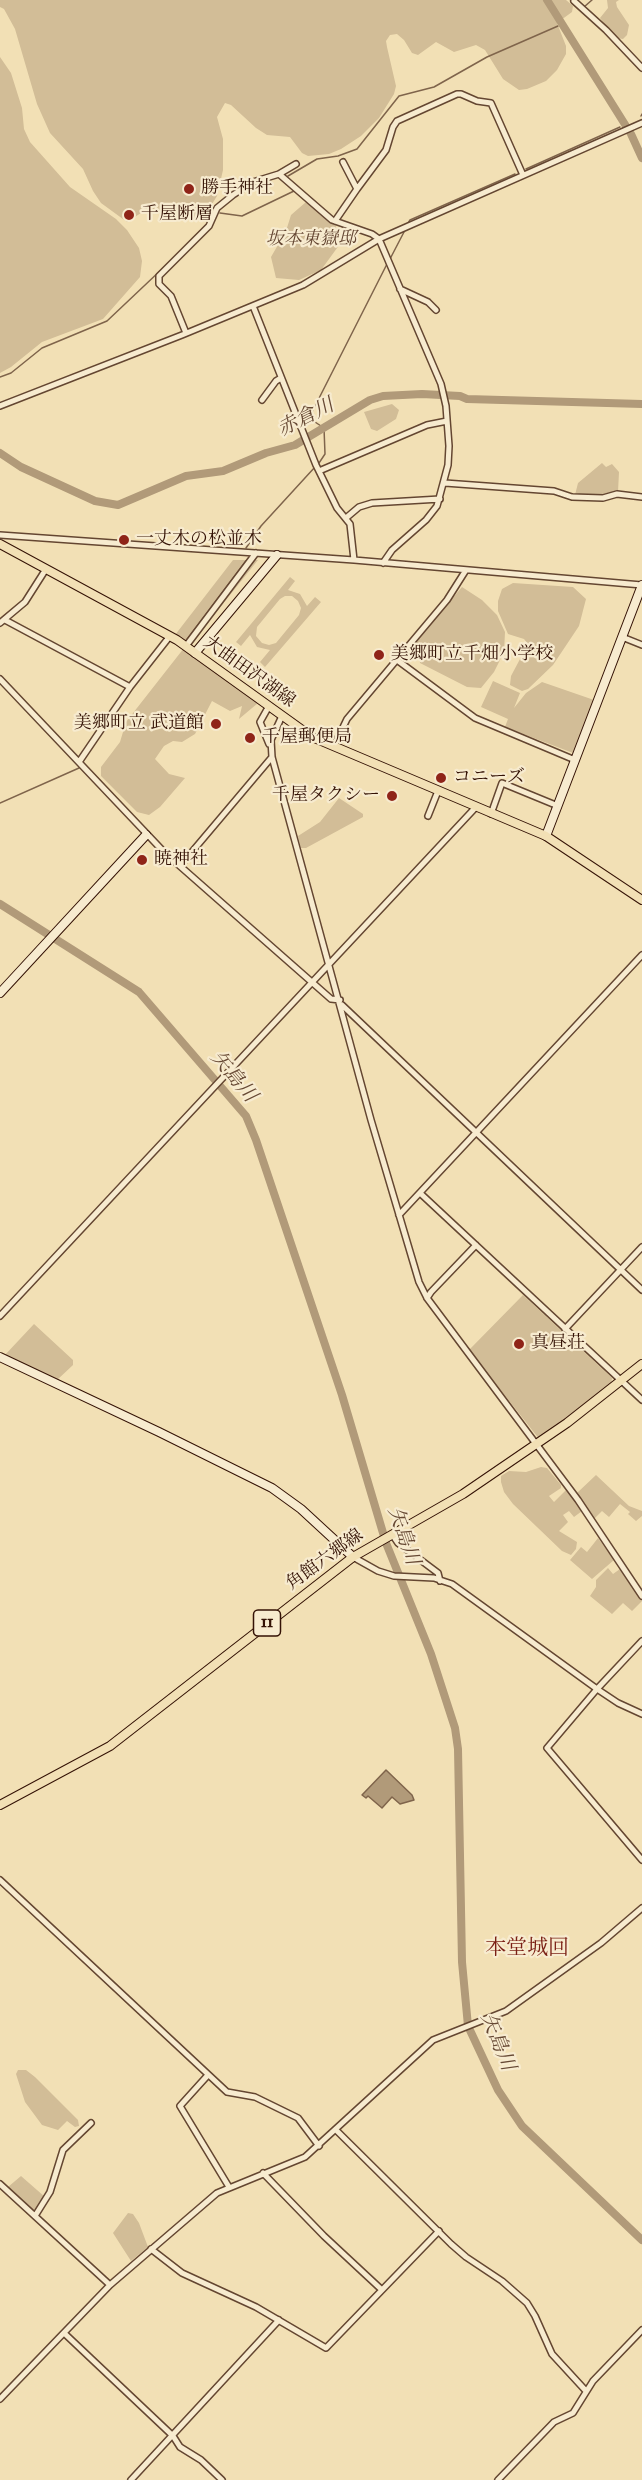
<!DOCTYPE html>
<html>
<head>
<meta charset="utf-8">
<style>
	body { margin:0 }
	canvas { display:block; background:#f2e0b5 }
</style>
</head>
<body>
<canvas width="642" height="2480"></canvas>
<script>
const context = document.querySelector('canvas').getContext('2d');
context.lineJoin = 'round';
function fill(path, color) { context.fillStyle = color; context.fill(path, 'evenodd'); }
const poly = rows => new Path2D(rows.map(r => 'M' + r).join(''));
function strokePath(path, color, width, dash) { context.strokeStyle = color; context.lineWidth = width; context.lineCap = dash ? 'butt' : 'round'; context.setLineDash(dash || []); context.stroke(path); }
function write(font, color, halo, rows, align = 'center') {
  context.font = font + ' "IM FELL Great Primer","Noto Serif JP",serif'; context.lineWidth = 4.5; context.setLineDash([]); context.textBaseline = 'middle'; context.strokeStyle = halo; context.fillStyle = color; for (const [text, x, y, turn = 0] of rows) {
    context.save(); context.translate(x, y); context.rotate((+turn || 0) * Math.PI / 180); context.textAlign = isNaN(turn) ? turn : align; if (halo) context.strokeText(text, 0, 0); context.fillText(text, 0, 0); context.restore();
  }
}
fill(poly([
	[0,0,566,0,573,6,572,12,557,23,566,46,566,54,557,70,546,81,527,89,519,90,503,79,485,50,476,45,454,52,436,42,418,55,412,53,404,40,397,34,390,35,386,41,387,47,396,86,394,94,379,118,361,136,341,149,329,154,308,156,302,153,290,137,267,135,256,128,231,105,225,103,217,117,223,139,223,170,217,196,206,214,190,220,161,210,141,213,127,222,101,203,93,191,83,169,50,133,37,104,15,29,4,9,0,7],
	[607,0,619,0,616,2,617,7,629,25,627,35,623,39,616,38,600,18,608,8],
	[0,57,11,73,22,108,24,129,30,142,70,187,116,219,127,230,139,248,142,261,140,277,103,319,42,342,11,367,0,373],
	[306,202,335,223,340,244,321,270,299,280,276,278,271,257,286,231,291,215],
	[392,404,399,410,396,419,377,431,371,429,364,412],
	[602,463,606,467,612,464,619,472,618,492,603,496,575,495,578,483],
	[233,560,258,560,190,645,175,635],
	[290,577,295,581,288,590,300,594,307,606,315,597,321,602,265,667,260,662,270,650,257,647,250,635,241,646,236,642],
	[285,596,292,596,298,601,301,608,299,615,276,643,269,645,262,643,256,636,257,627,280,599],
	[513,583,573,587,586,599,579,626,553,665,528,689,522,691,510,685,511,676,528,644,524,639,508,634,498,611,498,601,502,589],
	[462,587,482,600,497,615,505,632,504,652,494,672,481,688,467,687,420,663,416,641],
	[184,648,258,703,239,719,242,706,230,711,212,701,195,734,182,742,173,741,164,746,155,759,169,774,185,778,160,807,149,815,137,812,101,776,101,767,120,742,126,722],
	[493,681,520,693,514,708,526,693,542,682,594,700,573,753,505,727,508,719,481,707],
	[339,798,363,814,363,817,306,848,301,848,298,836,320,822],
	[523,1295,612,1378,611,1386,540,1440,469,1350],
	[34,1324,73,1360,73,1365,56,1381,4,1356],
	[541,1467,547,1468,561,1485,561,1488,549,1496,554,1502,566,1490,582,1511,574,1517,569,1511,563,1515,568,1522,559,1531,577,1542,576,1549,571,1555,562,1551,513,1504,504,1492,501,1482,501,1476,509,1471,526,1472],
	[596,1475,629,1506,642,1511,642,1516,636,1521,628,1514,630,1512,620,1504,609,1517,602,1511,594,1519,577,1493],
	[598,1538,614,1560,592,1579,570,1560,581,1547,587,1552],
	[608,1568,613,1574,620,1569,642,1601,632,1611,623,1603,612,1614,590,1596,596,1587,596,1580],
	[18,2070,26,2070,35,2077,78,2120,79,2126,75,2127,67,2121,58,2130,42,2125,25,2102,16,2074],
	[21,2176,45,2197,36,2210,32,2209,8,2187],
	[128,2213,133,2214,139,2223,148,2247,131,2261,113,2233]
]), '#d2bd97');
const water = poly([
	[386,1770,412,1795,414,1800,400,1804,392,1797,382,1808,368,1796,366,1798,362,1795,386,1770]
]);
fill(water, '#b19a79');
strokePath(water, '#7f644b', 1.5);
strokePath(poly([
	[584,7,592,0],
	[641,116,642,114],
	[526,169,620,127],
	[288,176,317,159,338,156,357,149,399,96,434,87,487,57,558,26],
	[220,213,242,216,294,191],
	[407,225,410,220,515,174],
	[190,241,208,223],
	[390,259,404,232],
	[0,377,11,373,42,348,107,321,181,251],
	[319,463,325,454,324,428,309,418,387,264],
	[246,548,261,526,315,467],
	[186,641,246,561],
	[0,803,79,768]
]), '#7f644b', 1.5);
strokePath(poly([
	[547,0,631,134,642,158],
	[0,453,21,467,95,501,118,505,186,476,223,471,266,453,295,445,370,400,383,396,422,394,460,396,467,399,642,404],
	[0,904,139,992,246,1116,256,1140,342,1395,386,1543,431,1654,455,1728,458,1749,462,1962,468,2026,498,2090,522,2126,642,2240]
]), '#b19a79', 8);
const street = poly([
	[574,1,606,30,642,68],
	[279,174,296,164],
	[357,189,386,150,393,127,397,121,457,94,461,94,477,101,491,103,523,175],
	[335,221,357,189,343,162],
	[400,289,428,302,436,310],
	[253,306,316,465,337,508,350,524,354,560],
	[186,333,171,296,159,284,159,276,209,226,217,208,233,195,253,182,279,174,332,220,372,234,379,239,441,384,446,406,449,446,448,465,437,506,426,520,392,550,383,563],
	[262,400,276,381,281,378],
	[0,406,182,335,303,285,379,239,642,123],
	[319,471,427,425,447,421],
	[445,483,554,491,572,497,603,498,617,494,642,497],
	[346,518,359,507,372,503,440,499],
	[0,535,354,560,642,585],
	[5,620,130,687],
	[0,623,25,602,46,569],
	[622,637,642,645],
	[186,646,256,553],
	[397,660,475,718,575,760],
	[0,679,164,852,331,999,340,1000],
	[282,716,271,740,272,757,371,1120,419,1282,427,1298,578,1500,642,1596],
	[269,744,260,722,269,706],
	[334,746,347,719,447,600,466,570],
	[79,762,130,687,170,636],
	[491,814,502,783,558,806],
	[428,816,438,791],
	[180,866,272,757],
	[342,1005,642,1290],
	[420,1193,642,1400],
	[399,1215,642,955],
	[427,1298,431,1292,476,1245],
	[0,1316,476,807],
	[565,1329,642,1247],
	[392,1534,398,1543,438,1573,440,1581],
	[353,1557,378,1571,394,1576,434,1578,452,1584,597,1689,618,1703,642,1714],
	[642,1641,597,1689,547,1748,642,1860],
	[0,1880,227,2092,255,2097,298,2118,319,2146],
	[208,2075,180,2106,229,2187],
	[336,2130,451,2244,466,2257,502,2281,527,2303,535,2316,552,2354,586,2391],
	[263,2173,324,2236,382,2290],
	[0,2184,110,2285],
	[35,2216,50,2192,63,2150,91,2123],
	[151,2249,182,2273,256,2307,326,2348,439,2231],
	[64,2333,173,2436,180,2447,201,2460,222,2480],
	[0,2399,110,2285,217,2193,305,2157,433,2040,506,2011,601,1943,642,1908],
	[131,2480,279,2320],
	[498,2480,554,2422,573,2413,593,2381,642,2330]
]);
const secondary = poly([
	[195,653,277,555],
	[546,836,642,585],
	[0,993,146,835],
	[0,1357,159,1432,272,1488,301,1509,353,1557]
]);
const primary = poly([
	[0,544,177,640,312,737,546,836,642,900],
	[0,1805,110,1746,353,1557,463,1494,567,1423,642,1364]
]);
strokePath(street, '#644631', 8);
strokePath(secondary, '#341205', 10);
strokePath(primary, '#341205', 10);
strokePath(street, '#f7ebcf', 5);
strokePath(secondary, '#f7ebcf', 8);
strokePath(primary, '#f2e0b5', 8);
for (const [x, y, r, color] of [
	[189,189,6,"#8f2418"],
	[129,215,6,"#8f2418"],
	[124,540,6,"#8f2418"],
	[379,655,6,"#8f2418"],
	[216,724,6,"#8f2418"],
	[250,738,6,"#8f2418"],
	[441,778,6,"#8f2418"],
	[392,796,6,"#8f2418"],
	[142,860,6,"#8f2418"],
	[519,1344,6,"#8f2418"]
]) { const dot = new Path2D(); dot.arc(x, y, r, 0, 2 * Math.PI); context.fillStyle = color; context.fill(dot); strokePath(dot, '#f7ebcf', 2); }
for (const [x, y, w] of [
	[267,1623,27]
]) { const box = new Path2D(); box.roundRect(x - w / 2, y - 13, w, 26, 4.5); context.fillStyle = '#f7ebcf'; context.fill(box); strokePath(box, '#341205', 1.5); }
write('bold 16px', '#341205', null, [
	["11",267,1623]
]);
write('18px', '#341205', '#f7ebcf', [
	["勝手神社",201,189],
	["千屋断層",141,215],
	["一丈木の松並木",136,540],
	["美郷町立千畑小学校",391,655],
	["美郷町立 武道館",204,724,"right"],
	["千屋郵便局",262,738],
	["コニーズ",453,778],
	["千屋タクシー",380,796,"right"],
	["暁神社",154,860],
	["真昼荘",531,1344]
], 'left');
write('italic 18px', '#634531', '#f7ebcf', [
	["坂本東嶽邸",311,240]
]);
write('18px', '#341205', '#f7ebcf', [
	["大曲田沢湖線",249,672,36],
	["角館六郷線",325,1560,-36]
]);
write('italic 20px', '#664833', '#f7ebcf', [
	["赤倉川",306,418,-27],
	["矢島川",233,1077,50],
	["矢島川",403,1536,71],
	["矢島川",497,2042,68]
]);
write('21px', '#7a1f14', '#f7ebcf', [
	["本堂城回",527,1949]
]);
</script>
</body>
</html>
